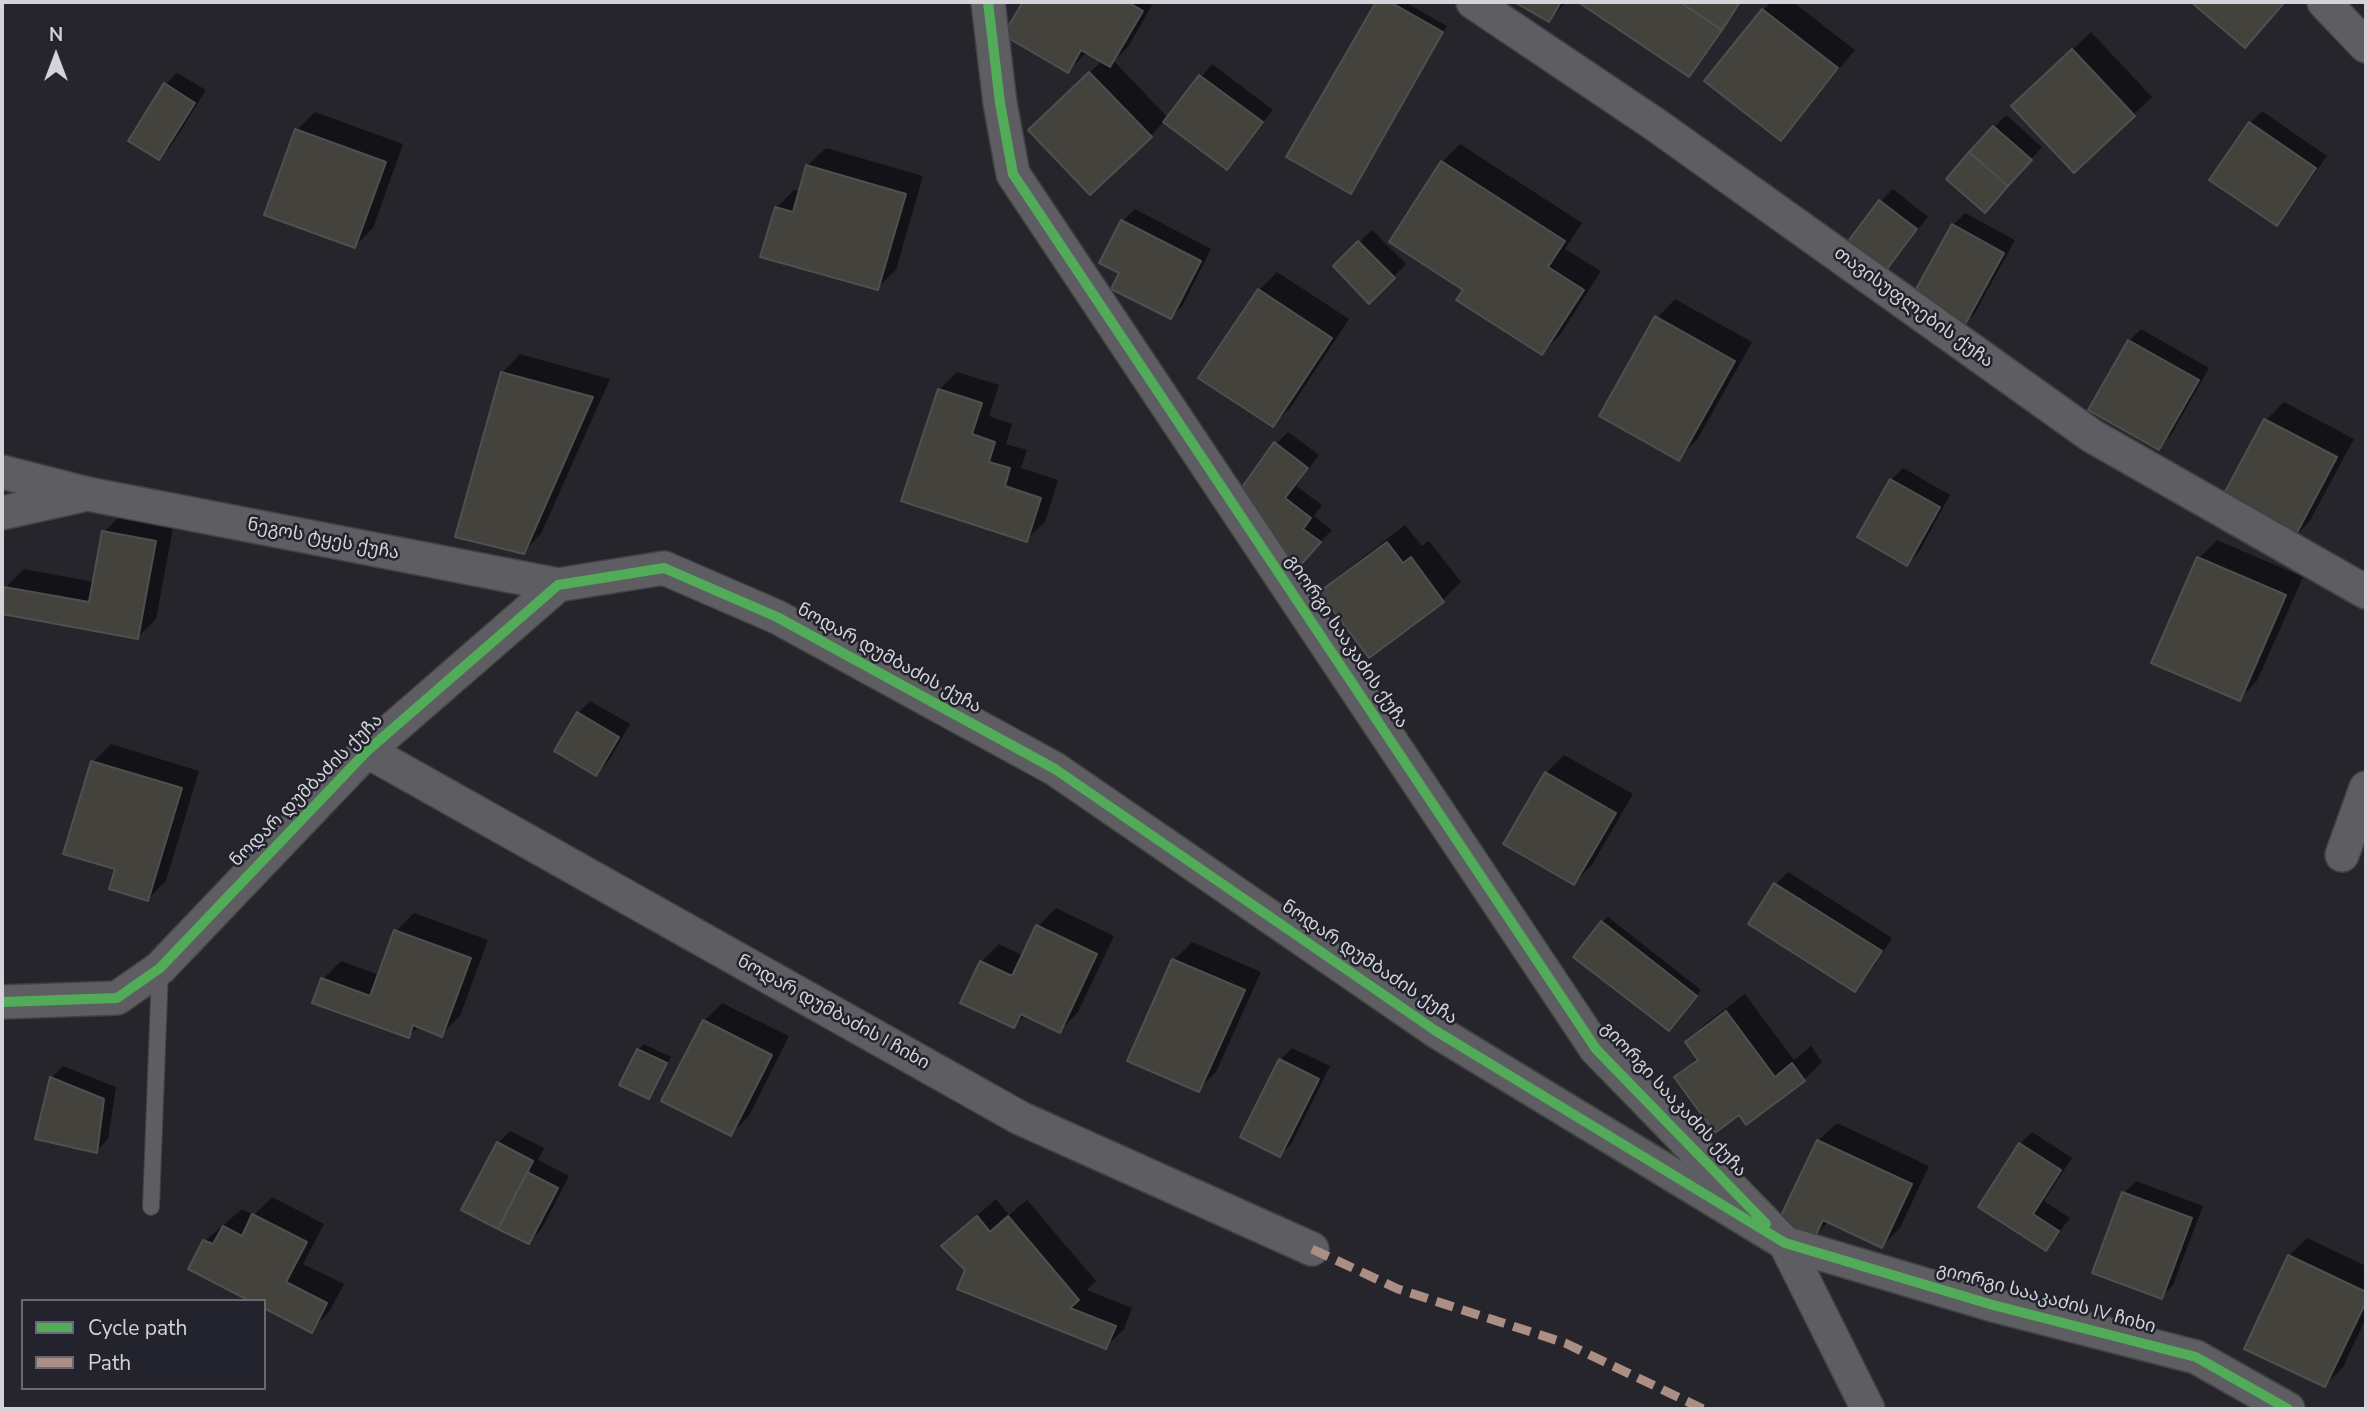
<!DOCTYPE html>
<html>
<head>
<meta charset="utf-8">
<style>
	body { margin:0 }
	#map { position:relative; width:2368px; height:1411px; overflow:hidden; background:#25252b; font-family:"Nunito Sans",sans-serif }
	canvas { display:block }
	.frame { position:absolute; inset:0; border:4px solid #d3d3d9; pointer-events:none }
	.legend { position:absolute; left:21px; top:1299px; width:245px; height:91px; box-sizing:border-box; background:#23232d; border:2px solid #696972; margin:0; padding:9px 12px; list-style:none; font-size:21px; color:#d3d3d9 }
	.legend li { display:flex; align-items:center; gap:14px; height:35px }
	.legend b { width:35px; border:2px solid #696972 }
	.north { position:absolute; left:21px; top:21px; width:70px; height:70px; -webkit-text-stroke:5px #23232d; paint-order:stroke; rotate:0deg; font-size:19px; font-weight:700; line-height:28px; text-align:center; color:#d3d3d9 }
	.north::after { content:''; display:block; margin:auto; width:24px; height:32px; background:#d3d3d9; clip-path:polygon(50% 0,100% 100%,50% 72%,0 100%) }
</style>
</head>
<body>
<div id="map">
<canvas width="2368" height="1411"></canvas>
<div class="frame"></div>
<ul class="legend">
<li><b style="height:9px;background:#51ab58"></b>Cycle path</li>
<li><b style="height:9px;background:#ac8f84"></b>Path</li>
</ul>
<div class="north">N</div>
</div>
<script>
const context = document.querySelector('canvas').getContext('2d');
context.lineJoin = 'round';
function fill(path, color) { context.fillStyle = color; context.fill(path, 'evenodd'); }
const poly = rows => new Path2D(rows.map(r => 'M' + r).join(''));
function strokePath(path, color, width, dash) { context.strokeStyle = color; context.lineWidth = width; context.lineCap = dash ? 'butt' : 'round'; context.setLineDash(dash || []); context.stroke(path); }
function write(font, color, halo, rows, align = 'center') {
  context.font = font + ' "Nunito Sans","Noto Sans Georgian",sans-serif'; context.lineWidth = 5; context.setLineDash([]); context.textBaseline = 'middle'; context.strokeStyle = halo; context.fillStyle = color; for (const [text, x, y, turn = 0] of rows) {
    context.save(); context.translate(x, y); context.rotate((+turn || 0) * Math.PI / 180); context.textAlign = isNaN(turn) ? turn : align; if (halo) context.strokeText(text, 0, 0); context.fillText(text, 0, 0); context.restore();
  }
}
fill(poly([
	[1025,2,1154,2,1128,47,1114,61,1168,118,1212,64,1273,110,1227,167,1165,121,1150,136,1048,112,1102,61,1087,52,1068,71,1005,35],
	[1378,2,1405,2,1447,26,1350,192,1289,157],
	[1518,2,1566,2,1549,20],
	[1581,2,1740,2,1689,75],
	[1771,2,1793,2,1855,50,1780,139,1763,10],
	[2091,32,2152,97,2074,171,2032,88],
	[177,73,206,90,171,146,159,158,165,85],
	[2262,111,2327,156,2288,211,2276,223,2250,123],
	[315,112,403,144,373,228,355,246,297,130],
	[2006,115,2042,147,1996,199,1948,179],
	[1460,144,1582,223,1565,249,1601,271,1560,335,1542,353,1465,289,1442,162],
	[826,148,923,176,896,270,877,288,776,208,794,190,800,191,807,166],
	[1893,189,1928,217,1884,271,1881,201],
	[1135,209,1211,249,1183,305,1171,317,1122,272,1123,221],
	[1965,213,2015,240,1975,313,1963,325,1913,298,1953,225],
	[1372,230,1406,264,1369,301,1335,266],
	[1277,272,1349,319,1291,407,1273,425,1259,290],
	[1675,299,1752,342,1697,440,1678,458,1657,318],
	[2141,329,2209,368,2171,435,2159,447,2129,341],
	[520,354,610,379,541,534,523,552,502,373],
	[957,372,999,385,989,416,1012,424,1006,444,1027,450,1021,468,1058,480,1045,522,1026,540,939,390],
	[2284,402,2354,439,2309,522,2291,540,2266,420],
	[1288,432,1319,455,1296,486,1322,505,1314,516,1332,530,1296,567,1276,444],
	[1903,468,1950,495,1919,552,1907,564,1891,480],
	[122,514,174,523,156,619,138,637,2,612,6,587,24,569,94,582,104,532],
	[1405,525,1422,546,1429,541,1461,582,1443,600,1369,656,1322,593,1340,575],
	[2217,540,2303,577,2257,681,2239,699,2153,662,2199,558],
	[590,701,630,724,608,762,596,774,578,713],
	[111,744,199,771,166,881,148,899,117,868,93,762],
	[1564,755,1633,794,1592,865,1574,883,1505,844,1546,773],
	[1788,872,1892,938,1867,977,1855,990,1750,923,1776,884],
	[1056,908,1114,936,1078,1012,1060,1031,1025,1015,1014,1026,981,962,999,944,1024,956,1038,927],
	[414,913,488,940,460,1016,442,1034,419,1026,409,1036,323,979,341,961,379,975,396,931],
	[1608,917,1701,990,1674,1023,1602,922],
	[1192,942,1261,972,1216,1072,1198,1090,1129,1060,1174,960],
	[1745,994,1794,1060,1811,1046,1822,1062,1804,1080,1740,1113,1677,1078,1698,1057,1687,1042,1705,1024],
	[722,1003,789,1036,749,1116,731,1134,704,1021],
	[644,1044,671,1057,648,1097,638,1050],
	[1292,1048,1330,1066,1292,1143,1280,1155,1280,1060],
	[63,1066,116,1087,108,1139,96,1151,51,1078],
	[1837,1123,1929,1166,1900,1228,1882,1246,1829,1221,1814,1237,1818,1141],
	[510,1131,544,1148,538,1160,569,1176,541,1230,529,1242,498,1143],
	[2032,1132,2072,1158,2044,1201,2070,1218,2046,1249,1980,1207,2020,1144],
	[2136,1181,2203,1206,2173,1285,2161,1297,2124,1193],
	[272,1197,324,1224,303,1264,344,1284,329,1312,311,1330,264,1301,205,1241,242,1209,254,1215],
	[996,1199,1009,1215,1027,1200,1096,1281,1087,1290,1132,1308,1124,1329,1106,1347,967,1270,943,1246],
	[2307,1238,2366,1266,2366,1318,2343,1367,2325,1385,2289,1256]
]), '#0007');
const building = poly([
	[1023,2,1128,2,1143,11,1110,67,1081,50,1068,73,1003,35,1023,2],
	[1376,2,1390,2,1443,32,1351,194,1286,157,1376,2],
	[1514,2,1561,2,1549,22,1514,2],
	[1578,2,1680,2,1722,30,1689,77,1578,2],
	[1680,2,1740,2,1722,30,1680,2],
	[2191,2,2281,2,2283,4,2245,48,2191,2],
	[1762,9,1838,68,1781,141,1704,81,1762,9],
	[2072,49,2135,116,2074,173,2011,106,2072,49],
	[1089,72,1152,137,1090,195,1028,130,1089,72],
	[1199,75,1263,122,1227,170,1163,122,1199,75],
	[164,83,195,103,159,160,128,141,164,83],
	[2249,122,2316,168,2277,226,2209,180,2249,122],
	[1993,126,2032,160,2008,186,1969,152,1993,126],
	[295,129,386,162,355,248,264,215,295,129],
	[1969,152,2008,186,1985,213,1946,179,1969,152],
	[1441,161,1565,241,1548,267,1584,290,1542,355,1456,300,1463,290,1389,242,1441,161],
	[806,165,906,194,878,290,760,257,775,207,793,212,806,165],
	[1879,200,1917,229,1884,273,1846,244,1879,200],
	[1121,220,1201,261,1171,319,1111,289,1119,273,1099,263,1121,220],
	[1952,224,2004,253,1963,328,1911,298,1952,224],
	[1358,241,1395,278,1369,304,1333,266,1358,241],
	[1258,289,1332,338,1273,427,1198,378,1258,289],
	[1655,316,1735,361,1679,461,1599,416,1655,316],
	[2128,340,2199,380,2159,450,2088,410,2128,340],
	[501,372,593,397,524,554,455,537,501,372],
	[938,389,982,403,972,434,995,442,989,462,1010,468,1005,486,1041,498,1027,542,901,501,938,389],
	[2264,419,2337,457,2292,542,2219,503,2264,419],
	[1274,442,1308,468,1285,498,1311,518,1303,529,1321,542,1296,570,1240,490,1274,442],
	[1890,479,1940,507,1907,566,1857,537,1890,479],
	[102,531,156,541,138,639,2,614,4,587,89,602,102,531],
	[1387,542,1403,563,1411,557,1444,602,1369,658,1319,592,1387,542],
	[2197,557,2286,595,2240,701,2151,663,2197,557],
	[577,712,619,737,596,776,554,751,577,712],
	[91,761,182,788,148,901,109,889,115,869,63,854,91,761],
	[1545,772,1616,813,1574,885,1503,844,1545,772],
	[1774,883,1882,951,1855,992,1748,924,1774,883],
	[1601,921,1697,996,1669,1031,1573,957,1601,921],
	[1036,925,1097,954,1060,1033,1021,1014,1014,1028,960,1003,980,961,1012,976,1036,925],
	[394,930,471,958,442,1037,413,1025,409,1038,312,1003,321,978,370,996,394,930],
	[1172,959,1245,990,1199,1092,1127,1061,1172,959],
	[1726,1011,1775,1077,1792,1063,1805,1081,1746,1125,1739,1115,1715,1133,1674,1077,1698,1060,1685,1042,1726,1011],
	[703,1020,772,1055,731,1136,661,1101,703,1020],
	[637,1049,667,1063,649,1099,619,1085,637,1049],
	[1279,1059,1319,1079,1280,1157,1240,1137,1279,1059],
	[50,1077,104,1099,97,1153,35,1139,50,1077],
	[1817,1140,1912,1184,1882,1248,1823,1220,1814,1239,1778,1222,1817,1140],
	[497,1142,533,1161,498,1229,461,1210,497,1142],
	[2019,1143,2061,1170,2033,1214,2059,1231,2046,1251,1978,1207,2019,1143],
	[527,1172,558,1188,529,1244,498,1229,527,1172],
	[2122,1192,2192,1218,2162,1299,2092,1273,2122,1192],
	[252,1214,307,1242,286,1282,327,1303,312,1333,264,1308,264,1301,250,1301,188,1269,203,1240,213,1244,223,1226,242,1236,252,1214],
	[977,1216,990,1232,1008,1216,1079,1300,1070,1308,1116,1326,1106,1349,957,1289,965,1270,941,1246,977,1216],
	[2288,1255,2366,1292,2366,1302,2325,1387,2244,1349,2288,1255]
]);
fill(building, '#44423c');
strokePath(building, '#504f50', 2);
const service = poly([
	[151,1207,160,970]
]);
const minor = poly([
	[988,2,1000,103,1013,174,1596,1049,1785,1243,1868,1409],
	[1473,2,1656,125,2092,436,2366,592],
	[2324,2,2366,46],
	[2,472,88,494,558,585],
	[2,513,79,496],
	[367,751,1020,1118,1312,1249],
	[2342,855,2366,788],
	[2,1002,117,998,160,968,367,751,558,585,664,568,777,617,1055,769,1436,1031,1785,1243,1993,1305,2196,1357,2288,1409]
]);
strokePath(service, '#424246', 18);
strokePath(minor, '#424246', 36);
strokePath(service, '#5e5e62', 16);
strokePath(minor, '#5e5e62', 33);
strokePath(poly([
	[1312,1249,1398,1289,1565,1343,1703,1409]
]), '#ac8f84', 9, [18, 9]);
strokePath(poly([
	[988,2,1000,103,1013,174,1596,1049,1766,1224],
	[2,1002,117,998,160,968,367,751,558,585,664,568,777,617,1055,769,1436,1031,1785,1243,1993,1305,2196,1357,2288,1409]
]), '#51ab58', 10);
write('18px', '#d3d3d9', '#23232d', [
	["თავისუფლების ქუჩა",1913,308,36],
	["ნეგოს ტყეს ქუჩა",323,540,11],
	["გიორგი სააკაძის ქუჩა",1346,642,56],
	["ნოდარ დუმბაძის ქუჩა",889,659,29],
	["ნოდარ დუმბაძის ქუჩა",307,791,-45],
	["ნოდარ დუმბაძის ქუჩა",1369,963,34],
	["ნოდარ დუმბაძის I ჩიხი",833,1013,29],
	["გიორგი სააკაძის ქუჩა",1673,1100,47],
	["გიორგი სააკაძის IV ჩიხი",2046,1299,15]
]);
</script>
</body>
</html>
